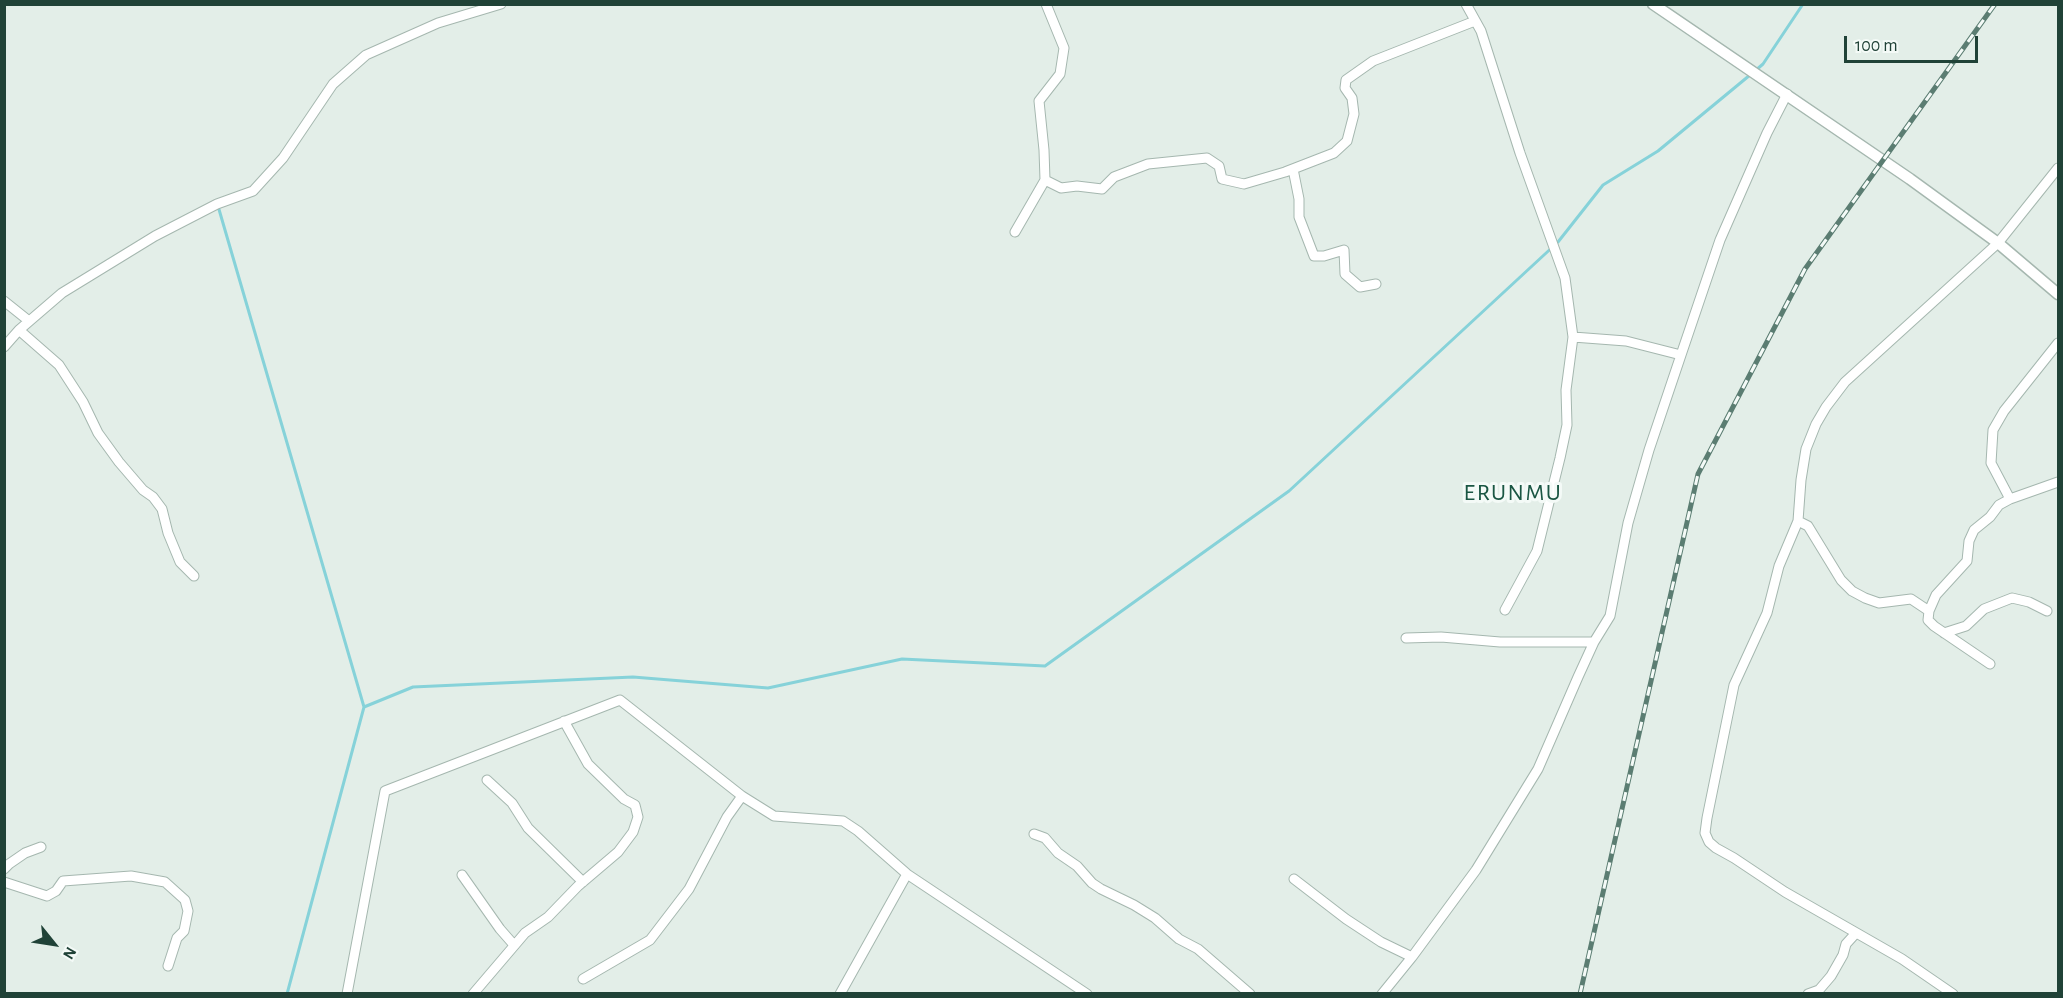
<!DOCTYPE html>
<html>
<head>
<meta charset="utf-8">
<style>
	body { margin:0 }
	#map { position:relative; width:2063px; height:998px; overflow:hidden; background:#e3eee8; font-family:"Alegreya Sans",sans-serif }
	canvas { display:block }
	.frame { position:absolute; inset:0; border:6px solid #204237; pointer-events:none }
	.north { position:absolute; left:24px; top:914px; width:60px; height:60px; -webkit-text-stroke:4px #f4faf7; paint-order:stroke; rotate:120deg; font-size:16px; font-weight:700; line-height:24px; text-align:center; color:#204237 }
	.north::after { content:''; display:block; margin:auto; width:21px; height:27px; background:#204237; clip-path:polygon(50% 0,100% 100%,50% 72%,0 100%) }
	.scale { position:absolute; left:1844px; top:36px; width:134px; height:27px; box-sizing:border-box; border:3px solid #204237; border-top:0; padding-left:8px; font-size:18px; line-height:21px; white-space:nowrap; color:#204237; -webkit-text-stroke:4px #f4faf7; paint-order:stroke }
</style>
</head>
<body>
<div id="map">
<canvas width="2063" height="998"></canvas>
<div class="frame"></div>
<div class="north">N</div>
<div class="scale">100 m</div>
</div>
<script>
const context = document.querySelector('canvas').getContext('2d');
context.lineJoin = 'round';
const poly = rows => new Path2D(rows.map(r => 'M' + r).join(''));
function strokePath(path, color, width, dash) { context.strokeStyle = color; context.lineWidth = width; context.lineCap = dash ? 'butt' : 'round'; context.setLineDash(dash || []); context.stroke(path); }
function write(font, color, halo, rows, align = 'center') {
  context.font = font + ' "Alegreya Sans",sans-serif'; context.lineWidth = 6; context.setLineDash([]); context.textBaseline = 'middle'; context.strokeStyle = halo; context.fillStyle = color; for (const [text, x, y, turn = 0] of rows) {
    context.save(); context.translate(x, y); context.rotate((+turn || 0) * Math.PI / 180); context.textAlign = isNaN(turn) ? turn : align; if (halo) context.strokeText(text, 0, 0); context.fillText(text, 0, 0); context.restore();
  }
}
strokePath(poly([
	[1755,71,1763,64,1803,4],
	[218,206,364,707,287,994],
	[364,707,413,687,633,677,768,688,902,659,1045,666,1289,491,1558,242,1603,185,1658,151,1750,75]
]), '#86d2d9', 3);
const minor = poly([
	[1046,4,1064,48,1060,74,1039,101,1044,150,1045,180,1061,188,1077,186,1102,189,1114,177,1148,164,1207,158,1219,166,1222,179,1244,184,1285,172,1334,153,1347,141,1354,114,1352,98,1345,88,1346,80,1373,61,1475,21],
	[1466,4,1481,31,1520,153,1565,278,1573,337,1566,390,1567,425,1560,458,1537,551,1505,610],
	[1293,169,1299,199,1299,217,1314,256,1324,256,1344,250,1345,274,1360,287,1376,284],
	[1015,232,1045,180],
	[4,301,29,321],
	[19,330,59,365,83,402,98,433,119,462,143,490,153,497,162,509,168,533,180,562,194,576],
	[1573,337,1626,341,1681,355],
	[4,347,19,330,62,293,155,236,217,204,253,191,283,158,333,84,366,55,438,23,501,4],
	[2010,499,2058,482],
	[1798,521,1808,526,1841,580,1852,591,1865,598,1879,603,1911,599,1929,611],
	[1944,633,1966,626,1984,609,2012,598,2029,602,2047,611],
	[1406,638,1441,637,1500,642,1594,642],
	[1990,664,1934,626,1928,620,1929,611,1936,595,1967,561,1969,541,1974,530,1990,517,1999,505,2010,499,1991,463,1993,430,2004,411,2058,343],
	[487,780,512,803,528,828,583,882],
	[1034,834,1045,838,1058,853,1077,866,1092,883,1101,889,1134,905,1155,918,1179,939,1198,949,1250,994],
	[4,869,9,864,25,853,41,847],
	[462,875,500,929,514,945],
	[1294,879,1346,919,1381,942,1412,957],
	[4,882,47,896,56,891,63,881,131,876,165,882,185,900,188,911,184,931,177,938,168,966],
	[583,979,650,940,689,889,727,817,742,796],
	[347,994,385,791,620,700,742,796,774,816,843,821,858,831,907,874,1087,994],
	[473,994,525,933,548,917,578,886,618,852,633,832,638,817,635,805,624,799,588,764,564,721],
	[840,994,907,874],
	[1382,994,1412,957,1476,870,1538,769,1578,677,1594,642,1610,616,1628,523,1649,450,1681,355,1720,240,1767,133,1787,94],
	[1808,994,1819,990,1831,976,1843,955,1846,944,1856,933],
	[1953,994,1902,959,1785,892,1734,858,1716,848,1709,842,1705,833,1707,818,1734,685,1767,613,1779,566,1798,521,1801,480,1806,449,1816,424,1826,407,1845,382,1998,243,2058,168]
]);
const tertiary = poly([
	[1653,4,1910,179,1998,243,2058,294]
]);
strokePath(minor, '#a5b7af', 11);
strokePath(tertiary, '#a5b7af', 13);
strokePath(minor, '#fff', 9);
strokePath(tertiary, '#fff', 10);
const rail = poly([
	[1580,994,1698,474,1805,269,1995,4]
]);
strokePath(rail, '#5b7d72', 5);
strokePath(rail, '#f4faf7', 3, [9]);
context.letterSpacing = '1.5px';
write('24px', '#1a5643', '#f4faf7', [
	["ERUNMU",1513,493]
]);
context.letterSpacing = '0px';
</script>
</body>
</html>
